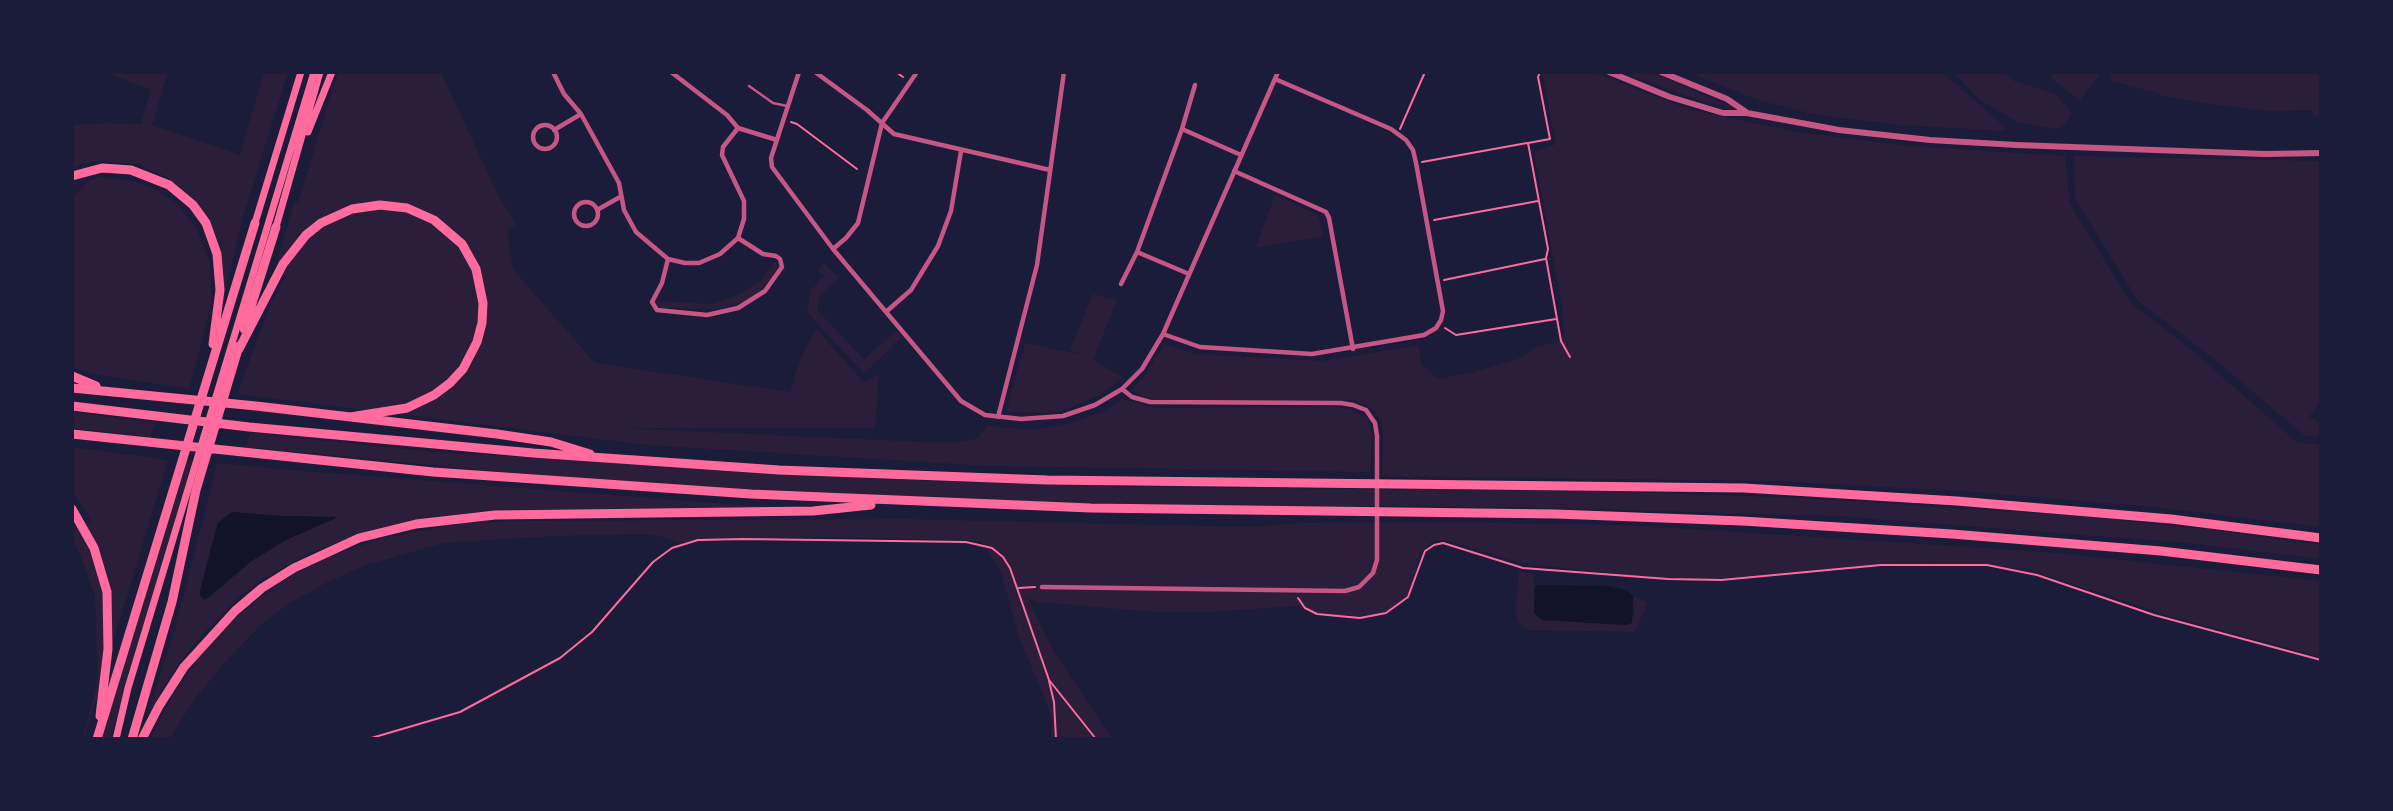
<!DOCTYPE html>
<html>
<head>
<meta charset="utf-8">
<style>
	body { margin:0 }
	#map { position:relative; width:2393px; height:811px; overflow:hidden; background:#1b1b3a; font-family:"Public Sans",sans-serif }
	canvas { display:block }
	.frame { position:absolute; inset:0; border:74px solid #1b1b3a; pointer-events:none }
</style>
</head>
<body>
<div id="map">
<canvas width="2393" height="811"></canvas>
<div class="frame"></div>
</div>
<script>
const context = document.querySelector('canvas').getContext('2d');
context.lineJoin = 'round';
function fill(path, color) { context.fillStyle = color; context.fill(path, 'evenodd'); }
const poly = rows => new Path2D(rows.map(r => 'M' + r).join(''));
function strokePath(path, color, width, dash) { context.strokeStyle = color; context.lineWidth = width; context.lineCap = dash ? 'butt' : 'round'; context.setLineDash(dash || []); context.stroke(path); }
fill(poly([
	[104,72,168,72,152,125,240,155,264,72,288,72,243,217,224,296,223,267,217,241,210,223,197,203,186,193,168,178,138,164,104,161,82,164,72,168,72,125,106,123,146,124,141,122,151,90],
	[338,72,441,72,498,195,516,224,507,231,513,269,595,363,790,392,801,357,816,329,864,382,879,374,875,428,620,428,946,443,970,441,977,438,988,425,1001,428,1034,429,1059,426,1103,412,1122,399,1154,408,1339,407,1353,410,1368,419,1372,437,1370,472,988,466,647,445,237,394,270,306,285,277,277,261,295,200,298,203],
	[1542,72,1593,72,1691,110,1798,132,1909,146,2065,156,2070,204,2131,303,2187,346,2298,443,2321,444,2321,527,2143,506,1959,491,1774,481,1382,476,1383,434,1380,419,1373,409,1362,403,1349,400,1148,401,1132,390,1145,375,1164,344,1194,354,1212,355,1321,361,1419,345,1421,363,1438,379,1474,372,1520,358,1534,348,1559,341,1564,334,1562,307,1534,152,1556,144],
	[1621,72,1650,72,1737,109,1701,101],
	[1688,72,1942,72,2005,127,2004,131,1901,125,1817,115,1758,100],
	[1953,72,2003,72,2014,81,2056,94,2072,113,2062,127,2053,129,2017,122,1980,100],
	[2055,72,2102,72,2080,100,2050,78],
	[2110,72,2321,72,2321,115,2313,116,2312,110,2268,111,2202,103,2158,95,2161,94,2111,81],
	[2074,156,2321,161,2321,400,2309,417,2321,423,2321,437,2305,436,2213,358,2138,301,2079,205,2075,196],
	[102,177,136,182,157,190,177,204,198,231,210,263,212,302,189,389,90,373,72,368,72,198,90,180],
	[1275,195,1318,215,1324,236,1255,248],
	[775,261,778,267,775,276,755,295,738,304,718,309,660,308,656,301,711,304,736,296,760,281],
	[824,263,839,277,820,296,817,310,864,359,897,330,902,337,864,374,807,312,811,290,824,276,818,270],
	[1093,294,1117,300,1093,360,1123,377,1102,394,1067,409,1049,413,1006,412,1025,343,1079,354,1070,350],
	[72,412,155,423,150,437,72,428],
	[250,433,435,452,927,481,1135,487,1595,491,1803,498,2078,516,2205,529,2321,545,2321,559,2188,543,1837,516,1517,507,1188,505,1027,502,703,487,546,476,245,447],
	[72,447,168,460,84,739,82,739,98,682,95,596,80,555,72,539,72,532,92,520,72,492],
	[187,460,194,461,110,739,101,739],
	[217,463,291,470,766,507,494,510,418,519,372,530,310,553,258,582,238,598,193,645,170,677,147,717,176,625],
	[232,512,281,516,336,517,284,541,250,562,209,598,200,591,218,523],
	[904,519,1252,527,1299,523,1434,522,1628,525,2046,552,2321,581,2321,657,2170,616,2027,569,2001,567,1860,566,1705,580,1649,578,1520,563,1445,540,1433,541,1422,550,1418,559,1413,590,1404,601,1382,614,1363,617,1313,613,1297,606,1208,612,1154,612,1037,602,1028,598,1053,650,1112,739,1051,739,1052,722,1047,704,1018,635,1001,572,981,541,830,537,693,540,680,543,657,535,639,534,554,536,443,543,366,565,328,582,288,604,262,624,225,662,195,699,169,739,150,739,172,696,183,679,209,646,236,617,286,579,325,558,382,538,465,523,523,521],
	[1519,571,1534,574,1534,613,1542,620,1573,621,1634,617,1633,596,1648,602,1635,632,1528,630,1518,622,1516,607]
]), '#2a1e3b');
fill(poly([
	[232,512,281,516,338,517,284,541,250,562,205,600,200,596,200,591,215,533,218,523],
	[1538,585,1606,586,1626,590,1633,596,1632,623,1625,625,1542,620,1534,613,1535,587]
]), '#12122b');
strokePath(poly([
	[896,72,903,77],
	[1540,72,1538,77,1550,139,1528,143,1548,249,1546,258,1561,341,1570,357],
	[791,122,797,124,857,169],
	[1400,129,1425,72],
	[1422,162,1527,143],
	[1434,220,1538,201],
	[1444,280,1545,259],
	[1445,328,1456,335,1556,319],
	[1019,588,1035,587],
	[1298,598,1305,608,1317,614,1360,618,1386,613,1408,597,1425,551,1434,545,1443,543,1523,568,1668,579,1721,580,1881,565,1987,565,2037,575,2154,615,2321,660],
	[1049,681,1054,702,1056,739],
	[368,739,460,712,560,658,592,632,653,562,672,548,698,540,744,539,966,542,992,548,1003,557,1010,568,1049,680,1096,739]
]), '#ff6b9d', 2);
strokePath(poly([
	[749,86,773,103,787,106]
]), '#c65784', 2.5);
strokePath(poly([
	[553,72,564,94,581,114,619,183,624,210,636,232,668,259,685,263,699,263,720,254,738,238,744,219,744,201,722,155,723,147,738,128],
	[671,72,727,115,738,128,777,140],
	[799,72,771,158,772,167,833,249,961,401,985,415,1021,419,1063,416,1095,405,1122,389,1142,369,1163,334,1278,72],
	[815,72,867,110,894,134,1050,170],
	'533 137a12 12 0 1 1 24 0a12 12 0 1 1-24 0Z',
	[1182,129,1241,155],
	[554,130,581,114],
	[1234,171,1326,212,1329,218,1353,349],
	'574 214a12 12 0 1 1 24 0a12 12 0 1 1-24 0Z',
	[597,210,620,197],
	[833,249,846,238,858,223,882,123,917,72],
	[1137,252,1189,274],
	[668,259,662,283,652,302,657,310,707,315,738,308,765,291,782,267,780,259,776,256,763,254,738,238],
	[1121,284,1137,252,1182,129,1195,85],
	[887,311,911,290,938,246,951,211,961,151],
	[1163,334,1200,347,1312,354,1424,335,1436,328,1441,320,1443,311,1416,163,1413,150,1406,140,1391,129,1275,79],
	[998,417,1037,265,1064,72],
	[1042,587,1345,591,1359,587,1373,573,1377,560,1377,436,1375,423,1366,410,1353,405,1341,403,1150,402,1132,397,1122,389]
]), '#c65784', 4.5);
strokePath(poly([
	[1609,72,1670,97,1723,113,1747,113,1839,130,1930,140,2017,145,2265,154,2321,153],
	[1661,72,1727,99,1746,112]
]), '#c65784', 6);
strokePath(poly([
	[308,132,332,72],
	[255,223,301,72],
	[276,227,320,72],
	[116,739,128,688,314,72]
]), '#ff6b9d', 7);
strokePath(poly([
	[72,176,102,168,131,170,169,185,193,205,206,223,217,254,220,290,213,344],
	[244,329,276,227],
	[239,349,283,264,306,235,321,223,352,209,380,205,407,208,434,220,462,244,476,269,483,303,482,323,477,342,463,369,450,383,434,395,407,408,350,417],
	[72,376,96,386],
	[72,388,256,406,497,434,551,442,590,454],
	[72,406,249,427,533,453,779,470,1047,480,1744,488,1957,501,2171,519,2321,538],
	[72,434,433,472,751,494,1091,508,1556,514,1742,521,1952,534,2161,551,2321,570],
	[72,509,94,548,107,592,108,649,100,716],
	[97,739,255,223],
	[132,739,172,602,196,490,239,346],
	[142,739,159,706,184,667,235,611,262,588,294,568,359,538,416,524,495,515,813,511,871,505]
]), '#ff6b9d', 9);
</script>
</body>
</html>
